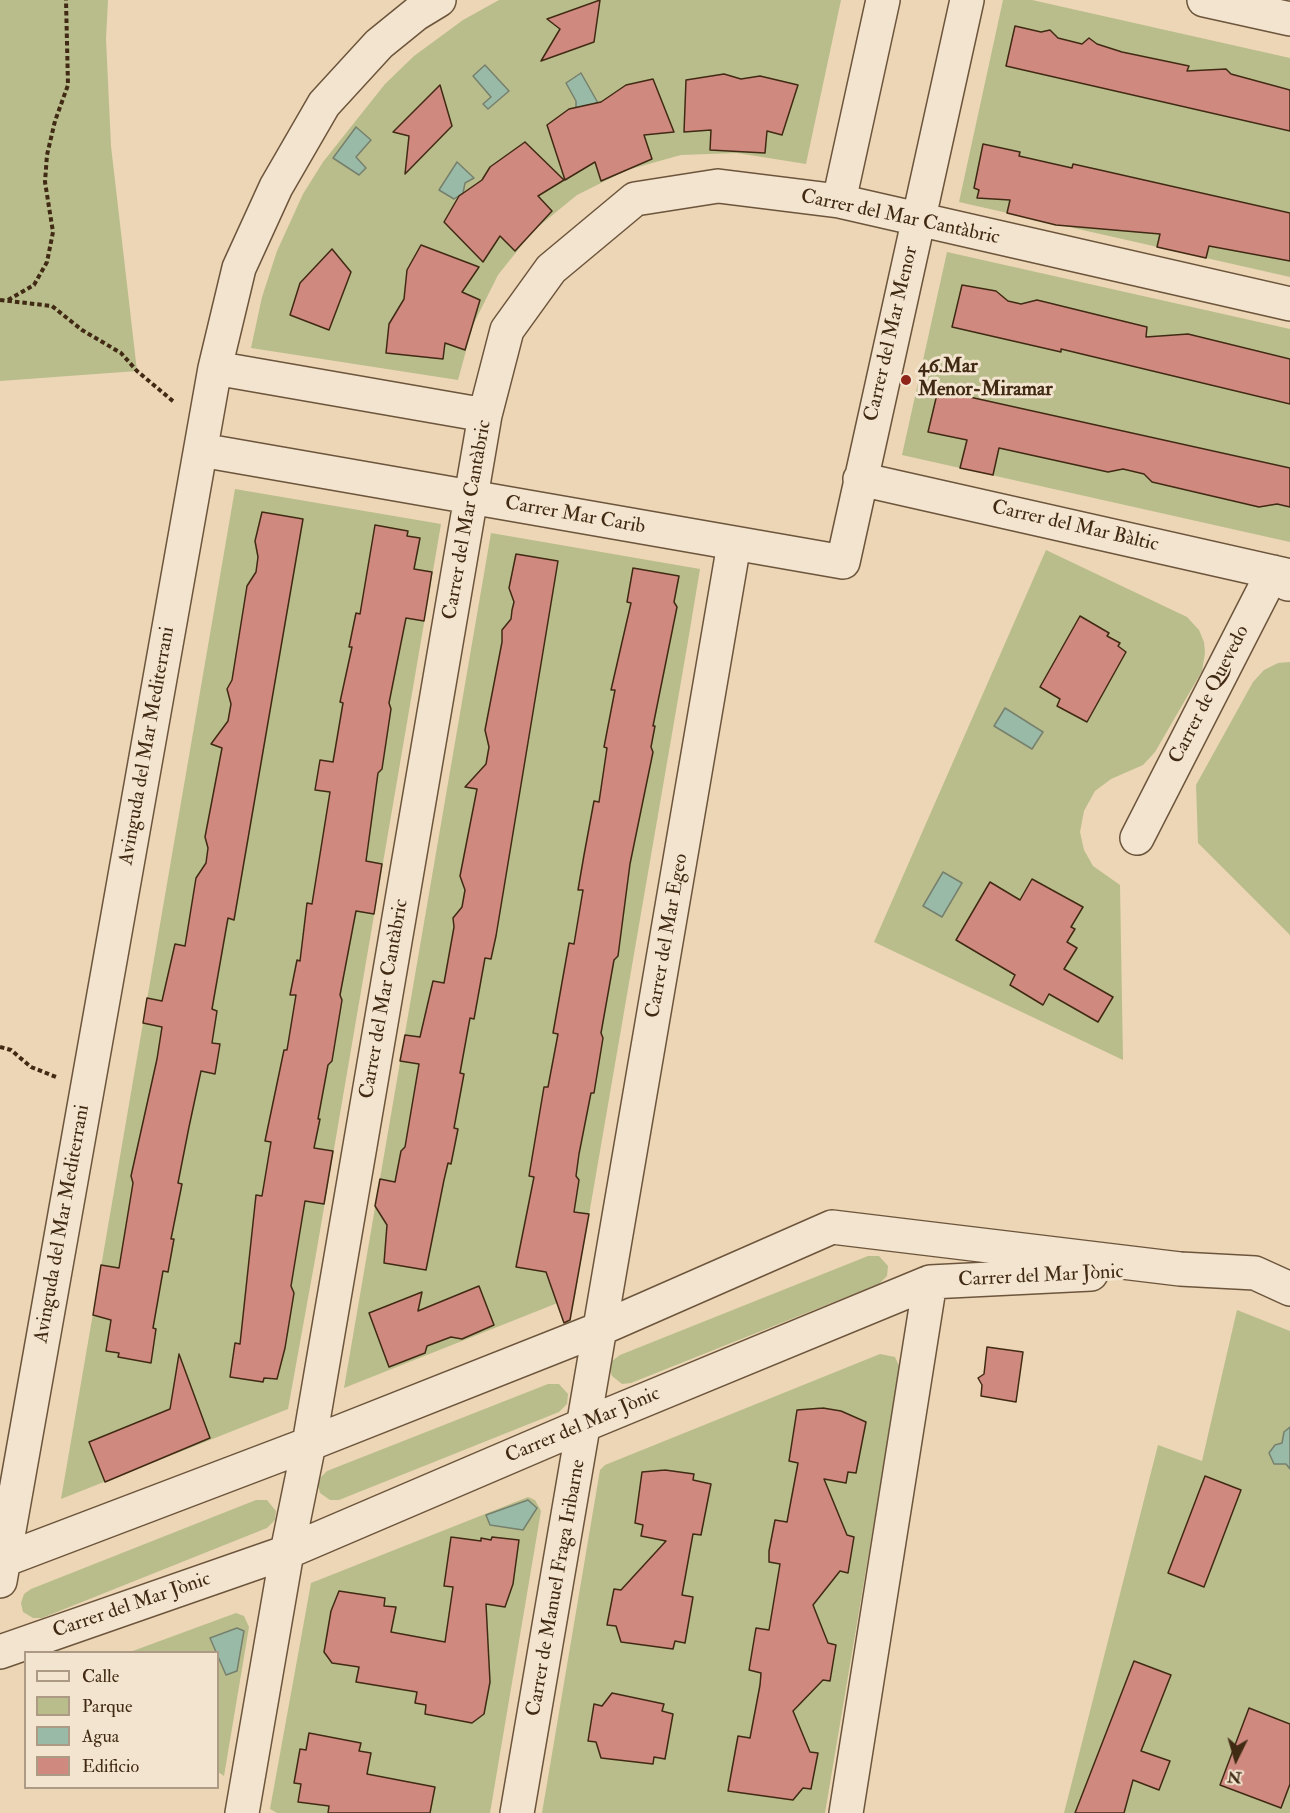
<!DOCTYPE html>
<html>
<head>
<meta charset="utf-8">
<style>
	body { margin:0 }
	#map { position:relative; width:1290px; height:1813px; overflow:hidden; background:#ecd6b5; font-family:"IM FELL Double Pica",serif }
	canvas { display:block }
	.legend { position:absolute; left:24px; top:1651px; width:195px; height:138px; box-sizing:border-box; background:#f3e4cf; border:2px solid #ac9a84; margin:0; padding:8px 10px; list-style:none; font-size:18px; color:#412a13 }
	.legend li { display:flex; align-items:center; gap:12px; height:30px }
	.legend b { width:30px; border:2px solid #ac9a84 }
	.north { position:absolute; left:1206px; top:1729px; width:60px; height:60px; -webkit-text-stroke:4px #f3e4cf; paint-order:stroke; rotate:185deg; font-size:16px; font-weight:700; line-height:24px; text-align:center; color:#412a13 }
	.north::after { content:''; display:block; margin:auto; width:21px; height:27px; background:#412a13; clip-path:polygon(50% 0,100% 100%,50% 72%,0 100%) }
</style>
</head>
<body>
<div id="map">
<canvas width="1290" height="1813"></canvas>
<ul class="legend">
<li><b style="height:8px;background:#f3e4cf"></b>Calle</li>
<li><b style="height:16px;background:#b9bd8c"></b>Parque</li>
<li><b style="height:16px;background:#9abaa8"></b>Agua</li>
<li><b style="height:16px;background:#cf897f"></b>Edificio</li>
</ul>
<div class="north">N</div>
</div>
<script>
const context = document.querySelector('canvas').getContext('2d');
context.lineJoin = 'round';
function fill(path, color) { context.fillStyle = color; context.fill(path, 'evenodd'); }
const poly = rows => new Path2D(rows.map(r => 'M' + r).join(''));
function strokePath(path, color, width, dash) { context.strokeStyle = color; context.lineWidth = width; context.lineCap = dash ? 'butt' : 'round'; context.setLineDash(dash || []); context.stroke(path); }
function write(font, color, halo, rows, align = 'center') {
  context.font = font + ' "IM FELL Double Pica",serif'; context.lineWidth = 6; context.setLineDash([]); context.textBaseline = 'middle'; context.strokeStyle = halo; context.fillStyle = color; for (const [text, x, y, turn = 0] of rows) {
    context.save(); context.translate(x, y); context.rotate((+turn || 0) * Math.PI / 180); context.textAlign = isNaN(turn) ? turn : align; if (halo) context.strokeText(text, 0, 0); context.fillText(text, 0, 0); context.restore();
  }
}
fill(poly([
	[0,0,108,0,106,39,111,146,137,371,0,381],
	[499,0,841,0,806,164,737,153,681,155,627,170,577,195,533,231,498,275,473,325,458,380,251,348,262,297,277,251,303,194,323,162,385,84,414,56,463,20],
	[1003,0,1032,0,1290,58,1290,277,959,202],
	[947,252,1290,329,1290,542,902,455],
	[235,489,441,524,316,1254,288,1409,61,1499],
	[491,533,700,569,688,641,575,1296,344,1388],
	[1046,550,1187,617,1199,630,1204,642,1205,653,1202,671,1155,752,1143,765,1111,779,1095,791,1084,811,1080,832,1084,850,1093,866,1120,885,1123,1060,874,942],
	[1290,662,1290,935,1198,843,1196,785,1253,682,1264,670,1278,663],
	[868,1256,879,1256,888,1266,887,1276,879,1284,631,1383,622,1384,612,1376,610,1369,612,1361,620,1355],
	[1237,1310,1290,1331,1290,1813,1064,1813,1158,1445,1202,1461],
	[880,1354,895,1357,900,1368,825,1813,542,1813,600,1470,605,1465],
	[548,1384,559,1384,568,1394,567,1404,559,1412,339,1500,330,1500,320,1493,318,1485,321,1477,327,1471],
	[528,1497,535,1500,541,1511,490,1813,277,1813,270,1809,311,1583],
	[256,1500,267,1500,276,1511,275,1520,267,1528,42,1618,33,1618,23,1612,21,1603,24,1594,31,1589],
	[236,1613,244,1616,249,1627,224,1776,218,1772,218,1652,130,1652]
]), '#b9bd8c');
const water = poly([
	[485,65,509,91,488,109,483,104,491,97,473,76,485,65],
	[581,73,598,103,576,108,576,101,566,83,581,73],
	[356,127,371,140,356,157,366,168,359,175,333,158,356,127],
	[457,162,474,178,465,183,463,193,454,199,439,190,457,162],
	[1005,708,1043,732,1032,749,994,726,1005,708],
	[943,872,962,883,942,917,923,906,943,872],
	[1290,1427,1290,1469,1286,1464,1274,1464,1269,1453,1275,1445,1282,1443,1284,1432,1290,1427],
	[528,1500,537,1508,523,1530,490,1525,486,1515,528,1500],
	[237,1628,244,1631,237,1671,226,1675,210,1638,237,1628]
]);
fill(water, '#9abaa8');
strokePath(water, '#76806c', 1.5);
const building = poly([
	[600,0,594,42,541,61,560,29,547,19,600,0],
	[1015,26,1041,32,1050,30,1058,38,1082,44,1089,38,1097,44,1122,52,1189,66,1187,71,1226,69,1231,74,1290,90,1290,131,1006,66,1015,26],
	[724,74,741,79,760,76,798,85,782,135,767,131,765,153,710,150,711,130,684,132,686,80,724,74],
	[653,79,674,132,644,135,652,159,601,181,595,162,565,180,547,125,569,109,601,102,626,85,653,79],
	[440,85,452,126,405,174,409,136,393,132,440,85],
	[525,142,564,180,538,196,552,211,515,251,500,236,483,262,444,222,459,196,482,180,490,167,525,142],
	[983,144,1020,152,1019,156,1072,168,1073,164,1100,170,1290,213,1290,261,1209,246,1206,258,1157,247,1160,234,1056,225,1007,213,1010,200,977,198,979,190,974,188,983,144],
	[421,245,479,267,462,292,480,300,465,350,445,343,443,359,386,353,389,324,404,299,407,270,421,245],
	[332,249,351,272,329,330,290,315,300,283,332,249],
	[962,285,996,291,1008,301,1021,304,1037,300,1147,327,1146,337,1188,334,1290,359,1290,404,1061,349,1061,352,952,327,962,285],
	[938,390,1290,468,1290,507,1277,504,1259,507,1152,482,1144,474,1123,469,1108,472,999,448,993,475,960,468,967,440,928,432,938,390],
	[262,512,303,519,234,920,228,918,212,1009,217,1011,212,1043,220,1044,215,1074,201,1071,189,1127,178,1183,182,1184,171,1239,174,1239,168,1272,163,1271,153,1328,156,1329,151,1363,118,1357,119,1353,106,1351,111,1320,93,1315,101,1265,119,1268,133,1183,131,1176,157,1059,162,1027,143,1023,147,998,162,1001,175,944,185,946,196,878,206,863,208,848,205,837,222,748,211,744,228,721,231,704,227,689,232,680,247,586,256,572,258,557,255,541,262,512],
	[375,525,408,531,407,536,420,538,414,569,432,572,428,597,424,621,406,618,389,703,391,709,382,769,378,773,366,861,382,864,374,914,356,911,340,995,342,1000,332,1061,328,1065,318,1119,320,1119,314,1148,333,1151,324,1204,305,1201,291,1286,294,1293,285,1348,277,1379,264,1378,263,1382,230,1377,235,1343,240,1344,256,1195,262,1196,271,1142,265,1141,284,1050,287,1050,296,995,290,995,297,960,300,961,307,903,312,904,330,792,315,790,320,760,333,762,343,703,340,702,352,647,349,647,356,613,360,614,375,525],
	[516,554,558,561,496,936,491,959,485,958,474,1019,470,1018,460,1073,464,1074,454,1128,458,1129,451,1164,448,1163,444,1180,426,1270,384,1263,387,1225,375,1206,380,1179,395,1182,401,1151,405,1147,419,1064,400,1061,405,1035,420,1037,433,981,444,983,454,927,453,918,462,907,465,890,460,876,477,789,465,787,486,764,489,747,485,730,502,642,502,630,511,619,512,610,514,602,509,588,516,554],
	[633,568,679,576,674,602,677,607,653,726,655,726,651,747,653,752,630,864,618,956,614,960,601,1033,603,1038,594,1093,591,1093,579,1154,576,1176,579,1180,574,1212,589,1214,570,1320,564,1323,546,1272,516,1267,534,1177,529,1176,544,1087,548,1087,558,1034,553,1033,569,943,574,944,583,890,578,890,584,855,594,801,599,802,607,748,604,747,615,690,611,690,631,603,627,602,633,568],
	[1080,616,1109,633,1107,636,1120,643,1118,646,1126,652,1087,722,1057,706,1060,699,1040,687,1080,616],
	[1032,879,1083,907,1071,927,1075,929,1067,942,1077,948,1064,969,1113,997,1098,1022,1049,994,1043,1005,1010,985,1015,975,956,940,990,882,1020,900,1032,879],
	[479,1286,494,1325,462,1339,451,1337,427,1346,425,1353,389,1367,369,1313,422,1292,418,1311,479,1286],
	[987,1347,1023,1352,1016,1402,981,1396,982,1385,978,1378,984,1374,987,1347],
	[179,1354,210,1438,105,1482,89,1442,170,1409,179,1354],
	[823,1408,841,1411,866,1422,856,1473,848,1472,846,1483,824,1479,847,1535,854,1537,848,1573,840,1571,813,1605,828,1643,836,1645,830,1681,823,1680,793,1711,810,1752,818,1753,811,1789,803,1788,793,1800,728,1791,738,1736,750,1738,760,1685,761,1673,749,1670,756,1628,769,1630,780,1564,769,1562,769,1551,775,1520,787,1522,798,1463,789,1461,797,1410,823,1408],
	[665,1470,694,1474,693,1480,711,1484,701,1535,693,1534,682,1595,693,1597,685,1643,675,1641,673,1649,621,1642,616,1626,607,1625,614,1589,621,1590,666,1541,641,1536,643,1525,635,1523,642,1472,665,1470],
	[1205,1476,1241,1490,1204,1587,1168,1573,1205,1476],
	[451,1537,481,1541,481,1538,491,1540,492,1537,519,1540,513,1584,505,1607,486,1604,490,1682,484,1714,472,1723,425,1714,426,1705,415,1703,417,1692,356,1682,359,1667,332,1663,324,1652,331,1611,339,1591,385,1598,384,1606,396,1607,391,1632,445,1642,453,1587,444,1586,451,1537],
	[1134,1661,1171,1675,1141,1751,1170,1761,1159,1790,1133,1780,1124,1813,1075,1813,1134,1661],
	[612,1693,664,1704,662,1711,673,1714,665,1759,654,1757,653,1764,601,1758,596,1742,588,1741,594,1704,602,1706,612,1693],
	[1249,1708,1290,1724,1290,1784,1281,1808,1220,1785,1249,1708],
	[309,1733,361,1743,359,1751,371,1753,367,1774,435,1787,430,1813,328,1813,329,1806,298,1802,301,1784,294,1783,300,1749,306,1750,309,1733]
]);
fill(building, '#cf897f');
strokePath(building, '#412a13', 1.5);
const street = poly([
	[1204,0,1290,19],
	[839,201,883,0],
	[215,368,485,415],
	[201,450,843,562,967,0],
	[860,479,1290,576],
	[1137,838,1273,572,1288,584],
	[4,1560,309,1444,602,1328,832,1227,1180,1269,1255,1273,1290,1289],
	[0,1581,215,368,239,268,276,187,324,104,379,44,416,14,439,0],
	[0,1652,287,1552,586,1424,930,1282,1091,1274],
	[242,1813,287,1552,309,1444,485,415,507,330,551,269,635,199,718,186,839,201,1290,304],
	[517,1813,734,544],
	[846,1813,930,1282]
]);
strokePath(street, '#6c553c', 36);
strokePath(poly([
	[0,300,52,306,82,330,121,353,137,371,174,402],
	[8,300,34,285,47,262,53,232,45,182,47,155,55,121,68,85,66,0],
	[0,1047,11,1050,31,1067,56,1077]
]), '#412a13', 4, [4.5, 3]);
strokePath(street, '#f3e4cf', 33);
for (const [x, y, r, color] of [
	[906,380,6,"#8f2418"]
]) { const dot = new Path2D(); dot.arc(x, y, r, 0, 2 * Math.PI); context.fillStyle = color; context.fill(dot); strokePath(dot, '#f3e4cf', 2); }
write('20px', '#412a13', '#f3e4cf', [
	["Carrer del Mar Cantàbric",900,218,12],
	["Carrer del Mar Menor",892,334,-77],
	["Carrer Mar Carib",575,516,10],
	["Carrer del Mar Cantàbric",468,520,-80],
	["Carrer del Mar Bàltic",1075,527,13],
	["Carrer de Quevedo",1210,695,-63],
	["Avinguda del Mar Mediterrani",148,746,-80],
	["Carrer del Mar Egeo",668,936,-80],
	["Carrer del Mar Cantàbric",385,999,-80],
	["Avinguda del Mar Mediterrani",63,1224,-80],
	["Carrer del Mar Jònic",1041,1277,-3],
	["Carrer del Mar Jònic",583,1426,-23],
	["Carrer de Manuel Fraga Iribarne",557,1588,-80],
	["Carrer del Mar Jònic",132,1606,-19]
]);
write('bold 20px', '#412a13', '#f3e4cf', [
	["46.Mar",918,368],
	["Menor-Miramar",918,391]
], 'left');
</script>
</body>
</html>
